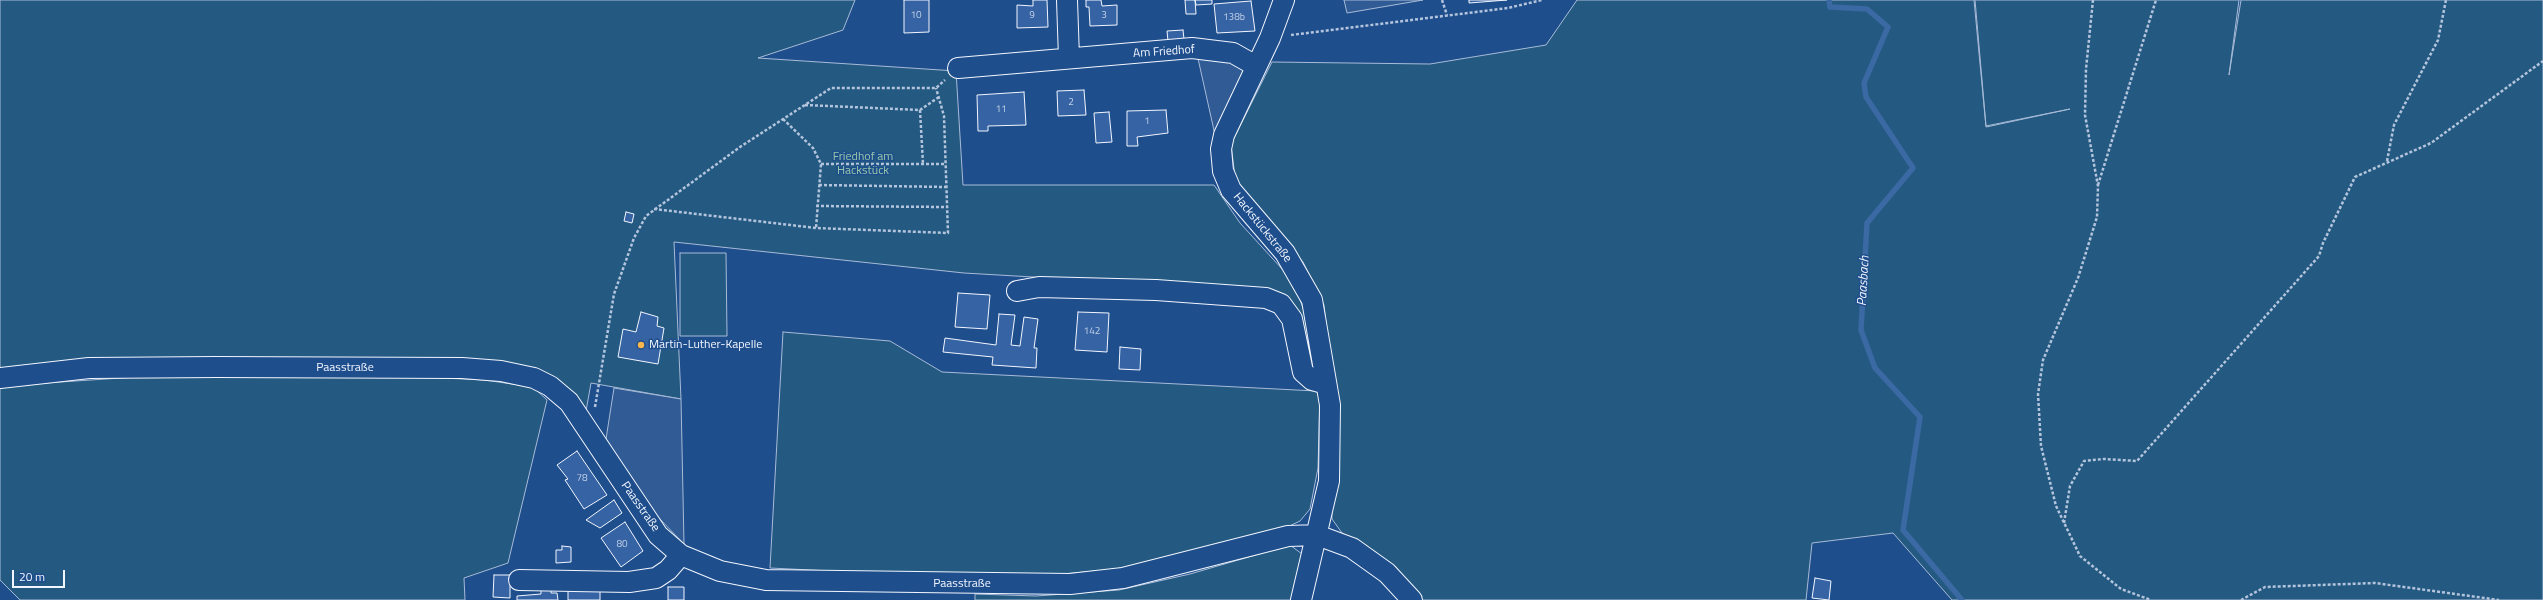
<!DOCTYPE html>
<html>
<head>
<meta charset="utf-8">
<style>
	body { margin:0 }
	#map { position:relative; width:2543px; height:600px; overflow:hidden; background:#1f4e8c; font-family:"Titillium Web",sans-serif }
	canvas { display:block }
	.scale { position:absolute; left:12px; top:570px; width:53px; height:18px; box-sizing:border-box; border:2px solid #f2f6ff; border-top:0; padding-left:5px; font-size:12px; line-height:14px; white-space:nowrap; color:#f2f6ff; -webkit-text-stroke:3px #1f4e8c; paint-order:stroke }
</style>
</head>
<body>
<div id="map">
<canvas width="2543" height="600"></canvas>
<div class="scale">20 m</div>
</div>
<script>
const context = document.querySelector('canvas').getContext('2d');
context.lineJoin = 'round';
function fill(path, color) { context.fillStyle = color; context.fill(path, 'evenodd'); }
const poly = rows => new Path2D(rows.map(r => 'M' + r).join(''));
function strokePath(path, color, width, dash) { context.strokeStyle = color; context.lineWidth = width; context.lineCap = dash ? 'butt' : 'round'; context.setLineDash(dash || []); context.stroke(path); }
function write(font, color, halo, rows, align = 'center') {
  context.font = font + ' "Titillium Web",sans-serif'; context.lineWidth = 3; context.setLineDash([]); context.textBaseline = 'middle'; context.strokeStyle = halo; context.fillStyle = color; for (const [text, x, y, turn = 0] of rows) {
    context.save(); context.translate(x, y); context.rotate((+turn || 0) * Math.PI / 180); context.textAlign = isNaN(turn) ? turn : align; if (halo) context.strokeText(text, 0, 0); context.fillText(text, 0, 0); context.restore();
  }
}
const green = poly([
	[0,0,855,0,843,30,758,58,956,71,963,185,1214,185,1240,223,1294,282,1307,320,1317,374,1307,365,1273,291,964,273,674,242,681,399,591,383,586,411,546,373,137,358,0,368,0,0],
	[1577,0,1974,0,1986,127,2070,109,1986,126,1975,0,2239,0,2229,75,2241,0,2543,0,2543,600,1952,600,1893,533,1812,543,1806,600,1419,600,1396,567,1369,548,1342,533,1332,519,1328,342,1324,305,1303,262,1236,185,1231,144,1272,62,1430,64,1546,45,1577,0],
	[680,253,726,253,727,336,680,336,680,253],
	[783,332,890,341,942,372,1316,391,1320,393,1318,468,1310,509,1300,521,1283,529,1117,569,1062,574,893,574,770,568,783,332],
	[166,375,382,375,484,380,533,387,547,400,508,563,464,578,465,600,20,600,0,580,0,386,166,375],
	[1290,545,1302,554,1292,600,975,600,975,594,1036,596,1119,590,1190,574,1290,545]
]);
fill(green, '#245a82');
strokePath(green, '#a8bbd7', 1);
const parking = poly([
	[1344,0,1423,0,1347,13,1344,0],
	[1197,54,1231,60,1248,69,1217,144,1197,54],
	[614,388,681,399,684,544,656,515,606,439,614,388]
]);
fill(parking, '#305b95');
strokePath(parking, '#a8bbd7', 1);
strokePath(poly([
	[1829,0,1830,7,1867,9,1888,27,1864,83,1866,97,1913,168,1867,223,1861,330,1875,368,1920,417,1903,530,1962,600]
]), '#3b69a3', 5.5);
const building = poly([
	[904,0,929,0,929,32,904,33,904,0],
	[1033,0,1047,0,1048,27,1017,28,1017,5,1033,6,1033,0],
	[1086,0,1101,0,1102,6,1117,5,1117,25,1090,26,1089,7,1086,7,1086,0],
	[1185,0,1195,0,1196,14,1186,14,1185,0],
	[1195,0,1212,0,1212,4,1196,5,1195,0],
	[1469,0,1507,0,1469,3,1469,0],
	[1251,1,1255,31,1217,33,1214,4,1251,1],
	[1183,30,1184,39,1168,41,1167,31,1183,30],
	[1084,90,1086,115,1058,116,1057,91,1084,90],
	[1024,92,1026,125,988,126,988,131,978,131,977,95,1024,92],
	[1166,110,1168,133,1137,137,1138,146,1127,146,1127,111,1166,110],
	[1109,112,1112,142,1096,143,1094,113,1109,112],
	[626,212,634,214,632,223,624,221,626,212],
	[958,293,990,295,987,329,955,327,958,293],
	[641,312,658,317,657,326,664,328,658,364,618,357,623,329,636,332,641,312],
	[1078,312,1109,313,1107,352,1075,350,1078,312],
	[999,314,1015,315,1011,345,1020,346,1024,317,1038,319,1034,348,1037,348,1036,368,992,365,993,357,943,352,945,338,996,345,999,314],
	[1120,347,1141,349,1140,370,1119,369,1120,347],
	[577,451,607,495,584,509,565,480,568,479,557,465,577,451],
	[614,500,622,513,600,528,586,520,614,500],
	[625,522,643,551,621,567,601,538,625,522],
	[562,546,571,547,571,562,556,563,556,550,562,550,562,546],
	[494,575,510,575,510,598,493,597,494,575],
	[1815,578,1831,581,1829,600,1812,598,1815,578],
	[541,587,551,588,551,593,557,593,558,600,517,600,517,596,541,594,541,587],
	[668,587,684,587,684,600,668,600,668,587],
	[568,588,600,588,600,600,568,600,568,588]
]);
fill(building, '#3563a3');
strokePath(building, '#f2f6ff', 1);
const minor = poly([
	[1067,0,1069,58],
	[1284,0,1270,38,1224,135,1221,149,1223,171,1231,190,1285,253,1312,300,1330,405,1329,481,1301,600],
	[958,68,1192,48,1233,53,1256,66],
	[1017,291,1039,287,1156,290,1266,298,1281,304,1292,319,1303,372,1312,380,1326,384],
	[0,378,89,368,216,367,462,368,501,371,534,378,550,386,569,402,658,535,681,555,720,571,766,580,1070,584,1123,578,1288,536,1317,535,1352,548,1387,573,1412,600],
	[519,580,629,582,656,578,668,570,681,555]
]);
strokePath(minor, '#f2f6ff', 22);
strokePath(poly([
	[1442,0,1447,15],
	[2093,0,2086,69,2085,115,2098,186,2097,217,2078,278,2043,360,2038,394,2041,446,2056,506,2080,556,2121,589,2151,600],
	[1291,35,1508,8,1542,0],
	[805,105,920,110,939,97],
	[920,110,923,164],
	[783,119,813,148,821,164,816,228],
	[2387,161,2394,125,2438,40,2446,0],
	[821,164,946,164],
	[819,185,946,187],
	[2098,185,2156,0],
	[816,206,947,207],
	[654,209,816,228,948,233,944,116,936,88],
	[595,407,614,294,634,238,646,216,740,147,831,88,936,88,945,80],
	[2064,523,2070,486,2084,461,2104,459,2137,461,2319,256,2323,243,2355,177,2431,143,2543,61],
	[2241,600,2265,587,2375,583,2499,600]
]), '#b3c4dc', 2.5, [3, 2]);
strokePath(minor, '#1f4e8c', 20);
for (const [x, y, r, color] of [
	[641,345,4,"#ffb74d"]
]) { const dot = new Path2D(); dot.arc(x, y, r, 0, 2 * Math.PI); context.fillStyle = color; context.fill(dot); strokePath(dot, '#1f4e8c', 1.5); }
write('10px', '#c3d1e8', null, [
	["10",916,16],
	["9",1032,16],
	["3",1104,16],
	["138b",1234,18],
	["2",1071,103],
	["11",1001,110],
	["1",1147,122],
	["142",1092,332],
	["78",582,479],
	["80",622,545]
]);
write('12px', '#f2f6ff', '#1f4e8c', [
	["Am Friedhof",1164,52,-4],
	["Hackstückstraße",1262,228,51],
	["Paasstraße",345,368],
	["Paasstraße",640,507,55],
	["Paasstraße",962,584]
]);
write('12px', '#97c8a6', '#1f4e8c', [
	["Friedhof am",863,157],
	["Hackstück",863,171]
]);
write('12px', '#f2f6ff', '#1f4e8c', [
	["Martin-Luther-Kapelle",649,345]
], 'left');
write('italic 13px', '#f2f6ff', '#1f4e8c', [
	["Paasbach",1864,281,-87]
]);
</script>
</body>
</html>
